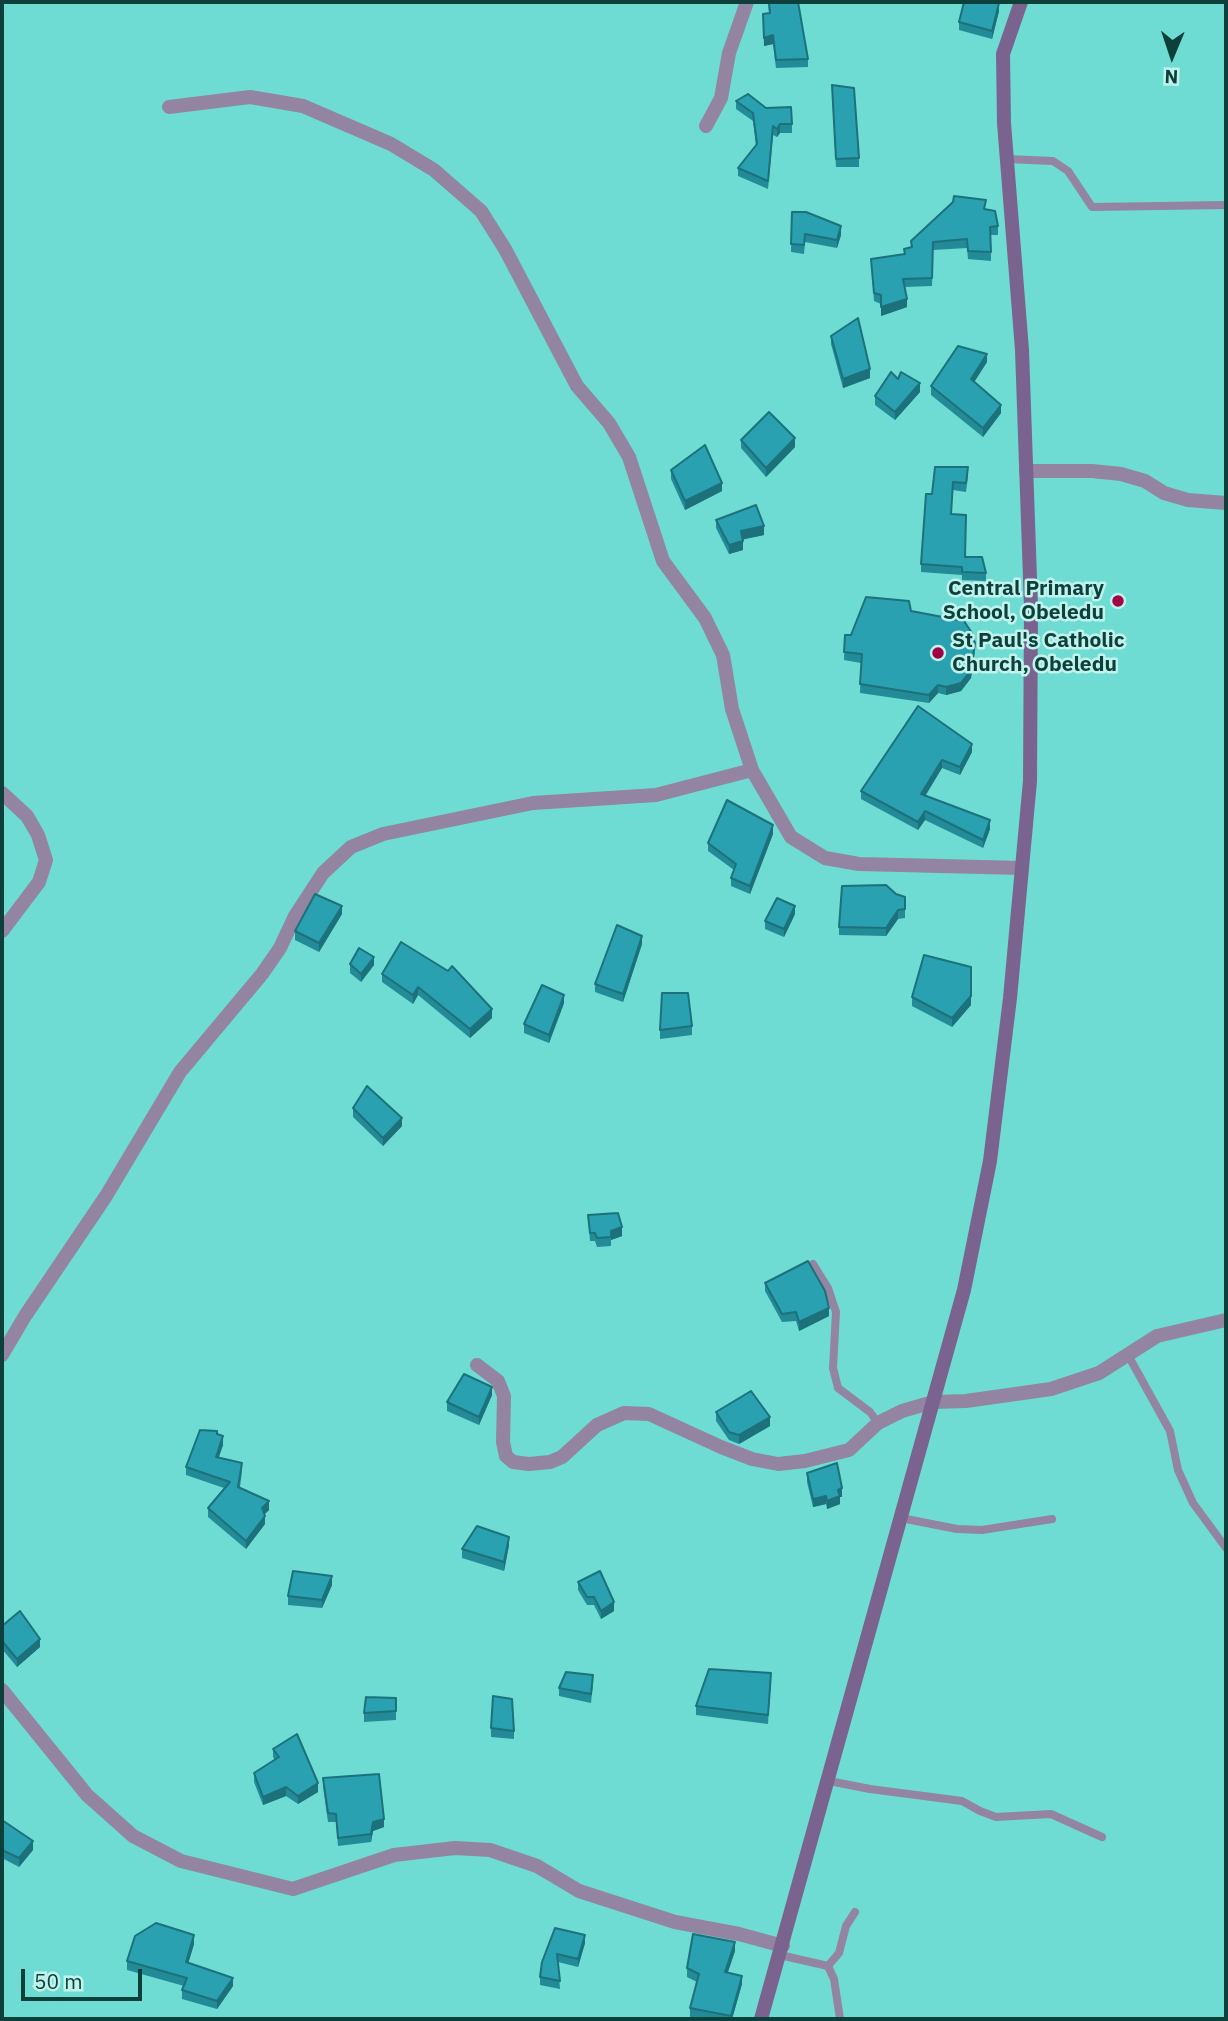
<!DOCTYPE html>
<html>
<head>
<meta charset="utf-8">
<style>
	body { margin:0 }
	#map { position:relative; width:1228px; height:2021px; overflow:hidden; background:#6edcd3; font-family:"IBM Plex Sans",sans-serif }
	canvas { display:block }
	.frame { position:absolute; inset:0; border:4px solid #0d3f3b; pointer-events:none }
	.north { position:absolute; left:1137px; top:21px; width:70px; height:70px; -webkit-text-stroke:5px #c1f3ed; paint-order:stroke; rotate:182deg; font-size:19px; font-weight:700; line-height:28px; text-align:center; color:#0d3f3b }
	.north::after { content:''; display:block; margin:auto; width:24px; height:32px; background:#0d3f3b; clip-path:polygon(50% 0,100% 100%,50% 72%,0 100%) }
	.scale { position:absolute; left:21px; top:1969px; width:121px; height:32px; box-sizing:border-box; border:4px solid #0d3f3b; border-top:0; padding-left:9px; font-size:21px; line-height:24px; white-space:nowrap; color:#0d3f3b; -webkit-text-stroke:5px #c1f3ed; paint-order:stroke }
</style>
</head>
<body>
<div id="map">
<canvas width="1228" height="2021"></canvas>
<div class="frame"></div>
<div class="north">N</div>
<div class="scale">50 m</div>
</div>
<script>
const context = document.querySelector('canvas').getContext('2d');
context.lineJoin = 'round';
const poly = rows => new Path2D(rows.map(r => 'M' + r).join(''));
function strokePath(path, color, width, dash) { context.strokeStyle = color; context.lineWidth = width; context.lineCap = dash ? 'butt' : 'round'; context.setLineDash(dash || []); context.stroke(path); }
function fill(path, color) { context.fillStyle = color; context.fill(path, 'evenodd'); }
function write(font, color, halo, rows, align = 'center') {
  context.font = font + ' "IBM Plex Sans",sans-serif'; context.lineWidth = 5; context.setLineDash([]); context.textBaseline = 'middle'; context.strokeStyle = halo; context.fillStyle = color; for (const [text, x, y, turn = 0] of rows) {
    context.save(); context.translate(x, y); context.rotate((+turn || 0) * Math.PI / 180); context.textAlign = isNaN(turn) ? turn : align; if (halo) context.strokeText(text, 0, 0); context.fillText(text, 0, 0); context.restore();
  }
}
strokePath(poly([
	[1007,159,1053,161,1068,171,1092,207,1226,205],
	[813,1264,828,1288,836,1312,833,1368,838,1388,870,1412,878,1423],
	[1128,1355,1170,1431,1178,1470,1193,1503,1226,1548],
	[901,1518,957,1529,982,1530,1052,1519],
	[829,1781,870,1789,962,1801,980,1811,996,1817,1051,1814,1102,1837],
	[780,1955,828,1966,839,1953,846,1926,855,1912],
	[828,1966,834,1979,840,2019]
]), '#9384a1', 8);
strokePath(poly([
	[169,107,250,97,303,106,391,144,434,170,481,211,505,249,577,386,609,423,629,457,663,561,705,618,723,655,732,709,752,770,791,837,825,858,859,864,1022,868],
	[706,126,721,98,729,53,747,2],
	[1026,471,1092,471,1121,474,1145,481,1164,493,1188,500,1226,503],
	[2,793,27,816,38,835,46,860,39,882,2,931],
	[2,1355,25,1316,106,1196,180,1072,262,974,280,948,295,916,323,873,351,847,383,834,533,803,656,795,752,770],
	[477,1365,498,1381,504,1396,503,1442,506,1456,513,1462,529,1464,550,1462,562,1457,597,1425,624,1413,649,1414,721,1447,752,1459,778,1464,805,1461,849,1450,878,1423,902,1411,933,1402,966,1401,1051,1389,1099,1373,1157,1336,1226,1320],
	[2,1690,87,1795,133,1836,181,1861,293,1889,394,1855,455,1848,490,1850,537,1866,579,1891,675,1922,739,1934,783,1946]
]), '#9384a1', 14);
strokePath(poly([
	[761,2019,964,1290,990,1161,1010,998,1030,781,1031,607,1022,350,1004,123,1003,54,1021,2]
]), '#7a638e', 14);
fill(poly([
	[768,2,798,2,808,59,808,67,776,68,773,44,764,46,763,14,769,13],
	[999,11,992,39,959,30,959,22],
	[832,94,859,158,859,167,836,167],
	[736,101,766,108,792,124,792,133,780,133,777,137,773,135,768,189,738,176,738,168,756,145,753,121,736,109],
	[985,209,998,226,998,235,991,235,991,261,968,259,967,248,933,250,932,286,904,287,907,307,881,316,881,304,874,301,871,259,904,254,911,247,911,241],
	[792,212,841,235,837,248,805,242,804,254,791,252],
	[831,336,870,378,843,388,831,344],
	[987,362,974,382,1001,413,983,437,931,395,931,386],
	[898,379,920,392,895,420,875,405,875,396],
	[741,440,795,447,766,477,741,448],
	[935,467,968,476,966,492,953,490,951,514,965,557,986,573,986,581,962,580,962,575,921,572,921,564,932,494],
	[671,470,722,491,685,510,671,479],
	[716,520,764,535,743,539,743,550,729,554,716,528],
	[911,611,975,651,971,678,961,691,946,695,938,693,929,703,860,693,861,663,844,660,845,635,851,635],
	[918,706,972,752,960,775,942,768,926,795,990,829,983,848,925,820,918,830,861,799,861,791],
	[773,834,750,894,731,886,731,878,734,870,708,851,708,843],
	[896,894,905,897,905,918,898,919,886,936,839,935,839,927],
	[342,914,319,952,295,940,295,931],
	[795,914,784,937,765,929,765,921],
	[642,944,623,1002,595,992,595,984],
	[350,964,374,965,361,982,350,973],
	[448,971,492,1018,470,1038,418,995,413,1004,382,982,382,974],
	[912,997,971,1005,952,1027,912,1006],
	[564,1003,549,1043,524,1033,524,1024],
	[692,1026,692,1035,660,1039,660,1030],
	[353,1108,402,1126,383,1146,353,1117],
	[588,1215,622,1236,611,1240,611,1246,597,1247,595,1241,590,1241],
	[765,1283,829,1316,799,1331,796,1321,782,1322,765,1291],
	[492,1395,479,1425,447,1411,447,1402],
	[716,1412,770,1426,739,1444,729,1440,716,1421],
	[217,1434,223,1445,218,1458,242,1471,240,1487,269,1510,264,1514,265,1524,246,1549,208,1517,208,1508,224,1488,186,1475,186,1467],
	[807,1473,842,1497,840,1497,840,1504,827,1509,826,1504,813,1507,807,1482],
	[509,1545,504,1571,462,1558,462,1549],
	[578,1582,614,1611,601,1619,594,1605,587,1605,578,1590],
	[332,1585,322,1608,288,1605,288,1596],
	[2,1626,40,1647,17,1667,2,1649],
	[771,1681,768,1724,696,1715,696,1706],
	[593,1684,591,1703,559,1696,559,1688],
	[396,1698,396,1720,364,1722,364,1713],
	[491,1728,514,1731,514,1739,491,1737],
	[273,1749,318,1792,298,1804,286,1796,263,1805,254,1782,254,1773,275,1760,273,1757],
	[323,1778,384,1827,373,1831,371,1842,338,1846,336,1822,328,1822,323,1786],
	[2,1820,33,1850,19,1867,2,1858],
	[555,1928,585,1943,578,1967,558,1962,560,1989,540,1985,540,1977],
	[194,1944,188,1963,233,1986,217,2009,182,1999,182,1990,184,1986,127,1970,127,1961],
	[735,1951,728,1972,742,1984,732,2019,704,2019,690,2017,690,2008,697,1982,687,1977,687,1968]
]), '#238a97');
fill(poly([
	[999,3,999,11,992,39,992,31],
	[773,35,773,44,764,46,764,38],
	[780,124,780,133,777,137,777,129],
	[841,226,841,235,837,248,837,240],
	[907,299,907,307,881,316,881,307],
	[987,354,987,362,971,387,971,379],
	[870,369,870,378,843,388,843,379],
	[920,383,920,392,895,420,895,412],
	[1001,405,1001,413,983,437,983,428],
	[795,438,795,447,766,477,766,468],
	[722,483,722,491,685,510,685,501],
	[764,526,764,535,741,540,741,531],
	[743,541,743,550,729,554,729,545],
	[975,643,971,678,961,691,946,695,946,687],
	[938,685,938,693,929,703,929,695],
	[972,744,972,752,960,775,960,767],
	[942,760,942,768,921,802,921,794],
	[925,811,925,820,918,830,918,822],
	[990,820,990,829,983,848,983,840],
	[773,825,773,834,750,894,750,886],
	[342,906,342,914,319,952,319,943],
	[795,906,795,914,784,937,784,929],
	[898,910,898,919,886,936,886,928],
	[642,936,642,944,623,1002,623,994],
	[374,957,374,965,361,982,361,974],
	[418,987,418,995,413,1004,413,995],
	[564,995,564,1003,549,1043,549,1035],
	[971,996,971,1005,952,1027,952,1018],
	[492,1009,492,1018,470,1038,470,1029],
	[402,1118,402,1126,383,1146,383,1138],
	[622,1227,622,1236,611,1240,611,1231],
	[829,1308,829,1316,799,1331,799,1322],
	[492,1387,492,1395,479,1425,479,1417],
	[770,1417,770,1426,739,1444,739,1435],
	[223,1436,223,1445,216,1466,216,1457],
	[842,1488,842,1497,840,1497,840,1504,827,1509,827,1501,838,1490],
	[826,1496,826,1504,813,1507,813,1499],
	[269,1501,269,1510,262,1517,262,1508],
	[265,1516,265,1524,246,1549,246,1541],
	[509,1537,509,1545,504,1571,504,1562],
	[332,1576,332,1585,322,1608,322,1600],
	[614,1602,614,1611,601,1619,601,1611],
	[40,1639,40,1647,17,1667,17,1659],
	[318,1783,318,1792,298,1804,298,1796],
	[286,1787,286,1796,263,1805,263,1797],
	[384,1819,384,1827,373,1831,371,1842,371,1834,373,1822],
	[33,1841,33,1850,19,1867,19,1858],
	[194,1935,194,1944,186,1971,186,1962],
	[585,1935,585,1943,578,1967,578,1959],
	[735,1942,735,1951,725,1980,725,1972],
	[742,1976,742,1984,732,2019,731,2019],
	[233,1978,233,1986,217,2009,217,2001]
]), '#1d717b');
const building = poly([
	[769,2,798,2,808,59,776,60,773,35,764,38,763,14,770,13,769,2],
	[964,2,995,2,999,3,992,31,959,22,964,2],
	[832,85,854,88,859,158,836,159,832,85],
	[748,94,766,108,791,107,792,124,780,124,777,129,773,126,768,181,738,168,757,144,753,113,736,101,748,94],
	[954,196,986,200,984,209,995,211,998,226,990,227,991,252,968,251,967,239,933,242,932,278,903,279,907,299,881,307,881,295,874,293,871,259,905,254,904,249,912,247,911,241,953,202,954,196],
	[792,212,806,212,841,226,837,240,805,234,804,245,791,244,792,212],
	[858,318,870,369,843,379,831,336,858,318],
	[958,346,987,354,971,379,1001,405,983,428,931,386,958,346],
	[891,372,898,379,901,372,920,383,895,412,875,396,891,372],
	[769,412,795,438,766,468,741,440,769,412],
	[705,445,722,483,685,501,671,470,705,445],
	[935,467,968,467,966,483,953,482,951,514,966,515,965,557,982,557,986,573,962,572,962,567,921,564,926,494,932,494,935,467],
	[756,505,764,526,741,531,743,541,729,545,716,520,756,505],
	[866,597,909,601,911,611,964,621,972,633,975,643,971,670,961,683,946,687,938,685,929,695,860,684,862,654,844,652,845,635,851,635,866,597],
	[918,706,972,744,960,767,942,760,921,794,990,820,983,840,925,811,918,822,861,791,918,706],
	[727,800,773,825,750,886,731,878,736,864,708,843,727,800],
	[886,885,896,894,905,897,905,909,898,910,886,928,839,927,842,886,886,885],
	[315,894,342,906,319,943,295,931,315,894],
	[777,898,795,906,784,929,765,921,777,898],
	[617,925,642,936,623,994,595,984,617,925],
	[401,942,448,971,452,966,492,1009,470,1029,418,987,413,995,382,974,401,942],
	[359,948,374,957,361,974,350,964,359,948],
	[924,955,971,967,971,996,952,1018,912,997,924,955],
	[542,985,564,995,549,1035,524,1024,542,985],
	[662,993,688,993,692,1026,660,1030,662,993],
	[367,1086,402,1118,383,1138,353,1108,367,1086],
	[618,1213,622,1227,611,1231,611,1237,597,1238,595,1233,590,1233,588,1215,618,1213],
	[808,1261,825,1291,829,1308,799,1322,796,1312,782,1314,765,1283,808,1261],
	[464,1374,492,1387,479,1417,447,1402,464,1374],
	[751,1391,770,1417,739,1435,729,1432,716,1412,751,1391],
	[200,1430,217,1431,217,1434,223,1436,216,1457,242,1463,238,1487,269,1501,262,1508,265,1516,246,1541,208,1508,230,1482,186,1467,200,1430],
	[837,1463,842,1488,838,1490,840,1496,827,1501,826,1496,813,1499,807,1473,837,1463],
	[477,1526,509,1537,504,1562,462,1549,477,1526],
	[293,1571,332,1576,322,1600,288,1596,293,1571],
	[600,1571,614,1602,601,1611,594,1597,587,1597,578,1582,600,1571],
	[20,1611,40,1639,17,1659,2,1641,2,1626,20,1611],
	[709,1669,771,1673,768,1715,696,1706,709,1669],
	[566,1672,593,1675,591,1694,559,1688,566,1672],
	[493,1696,512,1699,514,1731,491,1728,493,1696],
	[366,1697,396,1698,396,1711,364,1713,366,1697],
	[297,1734,318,1783,298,1796,286,1787,263,1797,254,1773,279,1757,273,1749,297,1734],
	[379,1774,384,1819,373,1822,371,1834,338,1838,336,1814,328,1813,323,1778,379,1774],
	[2,1820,33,1841,19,1858,2,1850,2,1820],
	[156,1923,194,1935,186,1962,233,1978,217,2001,182,1990,187,1978,127,1961,135,1936,156,1923],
	[555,1928,585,1935,578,1959,557,1954,560,1981,540,1977,542,1962,555,1928],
	[693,1934,735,1942,725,1972,742,1976,731,2016,690,2008,699,1974,687,1968,693,1934]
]);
fill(building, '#29a1b0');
strokePath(building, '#1d717b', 2);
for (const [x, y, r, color] of [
	[1118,601,7,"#a00243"],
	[938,653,7,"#a00243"]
]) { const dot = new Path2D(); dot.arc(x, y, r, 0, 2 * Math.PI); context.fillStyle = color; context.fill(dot); strokePath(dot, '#c1f3ed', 2.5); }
write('bold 21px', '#0d3f3b', '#c1f3ed', [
	["Central Primary",1104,589],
	["School, Obeledu",1104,613],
	["St Paul's Catholic",952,641,"left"],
	["Church, Obeledu",952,665,"left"]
], 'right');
</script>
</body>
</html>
